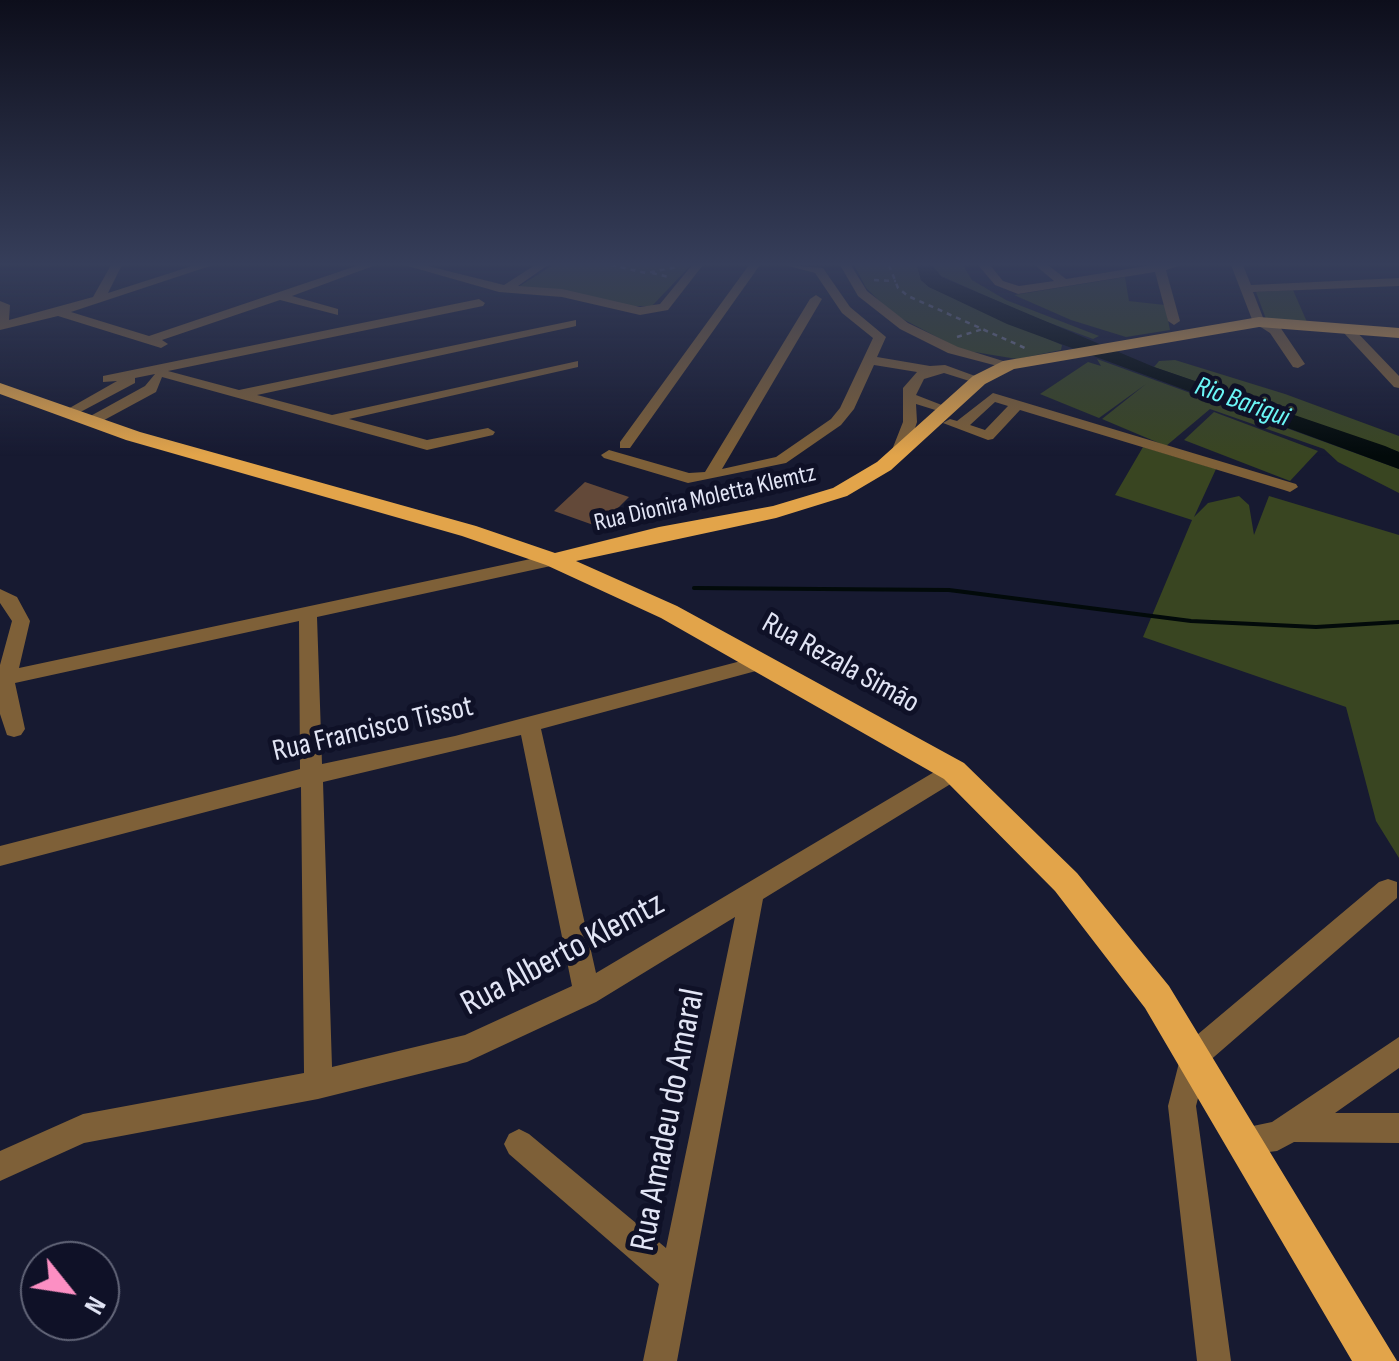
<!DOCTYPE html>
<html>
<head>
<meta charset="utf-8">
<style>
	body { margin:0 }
	#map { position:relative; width:1399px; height:1361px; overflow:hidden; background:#171a31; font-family:"Sofia Sans Condensed",sans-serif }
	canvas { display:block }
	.north { position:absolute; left:20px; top:1241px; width:100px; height:100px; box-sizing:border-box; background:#0f1127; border:2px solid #636679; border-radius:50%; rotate:120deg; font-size:28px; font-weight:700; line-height:40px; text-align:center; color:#e2e5f5 }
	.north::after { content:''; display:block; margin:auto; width:35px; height:45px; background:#fc8fc3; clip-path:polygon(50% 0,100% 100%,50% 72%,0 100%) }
</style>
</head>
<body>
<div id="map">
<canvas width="1399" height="1361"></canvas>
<div class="north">N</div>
</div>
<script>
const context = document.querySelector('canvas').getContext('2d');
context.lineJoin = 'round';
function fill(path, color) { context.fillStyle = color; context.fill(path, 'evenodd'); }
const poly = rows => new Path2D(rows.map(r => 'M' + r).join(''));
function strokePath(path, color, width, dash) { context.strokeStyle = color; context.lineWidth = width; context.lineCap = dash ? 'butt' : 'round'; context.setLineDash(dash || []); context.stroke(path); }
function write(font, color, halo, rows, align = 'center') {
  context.font = font + ' "Sofia Sans Condensed",sans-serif'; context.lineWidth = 10; context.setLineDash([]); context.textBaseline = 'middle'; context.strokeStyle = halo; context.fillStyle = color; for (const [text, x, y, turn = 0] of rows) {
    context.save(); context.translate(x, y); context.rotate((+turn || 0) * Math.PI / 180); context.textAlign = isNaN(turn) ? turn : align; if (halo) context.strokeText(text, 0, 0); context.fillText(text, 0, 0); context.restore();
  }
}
fill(poly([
	[553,265,691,265,652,306,627,306,518,287],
	[854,265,917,265,921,280,929,287,1062,345,1061,350,1017,359,962,350,893,314,866,288],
	[932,265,963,265,972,280,1006,300,1099,336,1093,339,1031,316,941,276],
	[1125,277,1129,301,1165,305,1170,330,1126,337,1071,320,1014,295],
	[1293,290,1307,322,1266,319,1256,292],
	[1097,359,1399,469,1399,493,1338,462,1324,449,1210,409,1166,446,1102,419,1146,384,1099,418,1040,394,1088,362,1101,366],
	[1175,360,1285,394,1399,436,1399,452,1154,367,1159,361],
	[1214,412,1318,451,1290,481,1184,440],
	[1143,447,1216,469,1194,517,1208,503,1239,496,1249,505,1254,535,1269,496,1399,535,1399,858,1376,821,1346,707,1143,637,1192,520,1115,495]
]), '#394521');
fill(poly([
	[917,265,932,265,941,277,1154,367,1385,446,1399,452,1399,469,1007,324,929,287,921,280]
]), '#020a0a');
strokePath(poly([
	[694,588,949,590,1191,621,1316,627,1399,622]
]), '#020a0a', 4);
fill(poly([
	[585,482,629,497,599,527,554,511]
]), '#634939');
strokePath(poly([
	[611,265,646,273,677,267],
	[889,265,898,288,908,296,1025,348],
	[652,273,669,277],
	[874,280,896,281],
	[957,337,983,329]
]), '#7b7e92', 2.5, [5, 5]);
fill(poly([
	[111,265,122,265,108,293,195,265,213,265,71,312,149,336,359,265,376,265,292,296,338,309,338,315,280,300,162,340,168,344,161,348,58,316,0,330,0,301,10,305,9,320,93,297,111,265],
	[404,265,424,265,504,285,535,265,548,265,518,286,562,289,640,307,660,304,692,265,703,265,668,310,640,315,562,297,499,292,404,265],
	[749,265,760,265,630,448,620,448,620,442,749,265],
	[785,265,823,268,850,307,886,337,877,357,930,366,945,365,986,380,979,384,944,373,924,379,916,395,952,409,945,413,916,404,917,422,906,455,898,460,890,455,903,422,903,388,917,372,874,365,854,409,841,425,786,463,688,483,604,458,601,455,609,450,689,473,705,472,810,299,816,295,822,299,722,469,776,457,831,419,840,408,873,338,842,313,815,273,785,265],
	[840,265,851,265,867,291,908,323,958,347,1016,365,1009,369,948,353,900,329,858,296,840,265],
	[978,265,990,265,1003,281,1019,286,1054,281,1035,265,1048,265,1066,279,1152,265,1181,265,1166,270,1180,321,1174,325,1168,321,1155,272,1018,294,995,285,978,265],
	[1231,265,1243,265,1251,285,1399,278,1399,286,1253,292,1264,320,1280,327,1305,364,1298,368,1293,367,1270,333,1253,322,1231,265],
	[479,299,485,303,483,306,168,371,239,390,576,320,576,326,572,327,257,395,332,415,578,361,578,367,349,419,427,440,488,428,495,432,493,435,427,450,162,377,156,392,95,425,85,425,85,419,145,386,155,374,135,378,135,383,71,417,59,414,117,381,103,382,103,376,479,299],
	[1343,326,1351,326,1399,376,1399,388,1394,387,1343,332,1343,326],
	[993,393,1296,484,1298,487,1290,492,1284,490,1020,410,993,439,988,440,943,423,950,419,957,421,993,393],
	[995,402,1008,406,985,430,970,425,995,402],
	[554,554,563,560,560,564,317,617,322,764,455,736,760,656,767,658,770,663,767,668,541,729,596,973,946,765,954,762,962,765,965,771,962,777,763,899,677,1361,643,1361,659,1284,509,1154,504,1144,509,1134,519,1129,529,1134,666,1248,735,917,596,1002,467,1062,318,1099,84,1143,0,1181,0,1151,83,1114,304,1073,301,787,0,866,0,846,300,769,299,621,15,683,25,729,21,735,14,737,7,735,0,714,0,665,12,621,0,603,0,589,17,597,30,621,19,668,554,554],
	[521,735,572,986,465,1035,332,1067,323,782,521,735],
	[1388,879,1397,882,1397,898,1207,1063,1196,1106,1231,1361,1197,1361,1168,1106,1181,1055,1185,1045,1379,882,1388,879],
	[1399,1037,1399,1068,1335,1113,1399,1113,1399,1143,1294,1142,1277,1151,1244,1155,1234,1150,1229,1140,1234,1130,1272,1122,1399,1037]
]), '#7e6038');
fill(poly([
	[1259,317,1399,328,1399,338,1259,327,1014,369,985,384,891,470,847,496,776,518,576,561,677,606,964,763,1077,873,1169,986,1397,1361,1352,1361,1145,1008,1055,891,944,779,661,618,546,565,462,536,126,440,0,394,0,383,140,432,476,526,555,553,659,527,773,506,833,488,877,462,973,376,1003,361,1259,317]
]), '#e2a44a');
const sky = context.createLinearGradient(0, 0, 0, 456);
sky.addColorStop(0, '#0d0e1b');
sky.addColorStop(0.58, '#363e5a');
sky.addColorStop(1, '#363e5a00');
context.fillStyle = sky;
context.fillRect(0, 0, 1399, 456);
write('25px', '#e2e5f5', '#0f1127', [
	["Rua Dionira Moletta Klemtz",705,499,-13]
]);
write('italic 28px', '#6bf7f7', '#0f1127', [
	["Rio Barigui",1242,403,20]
]);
write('30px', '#e2e5f5', '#0f1127', [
	["Rua Rezala Simão",840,664,29],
	["Rua Francisco Tissot",373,730,-13]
]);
write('35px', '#e2e5f5', '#0f1127', [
	["Rua Alberto Klemtz",563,955,-28],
	["Rua Amadeu do Amaral",669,1120,-79]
]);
</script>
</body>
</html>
